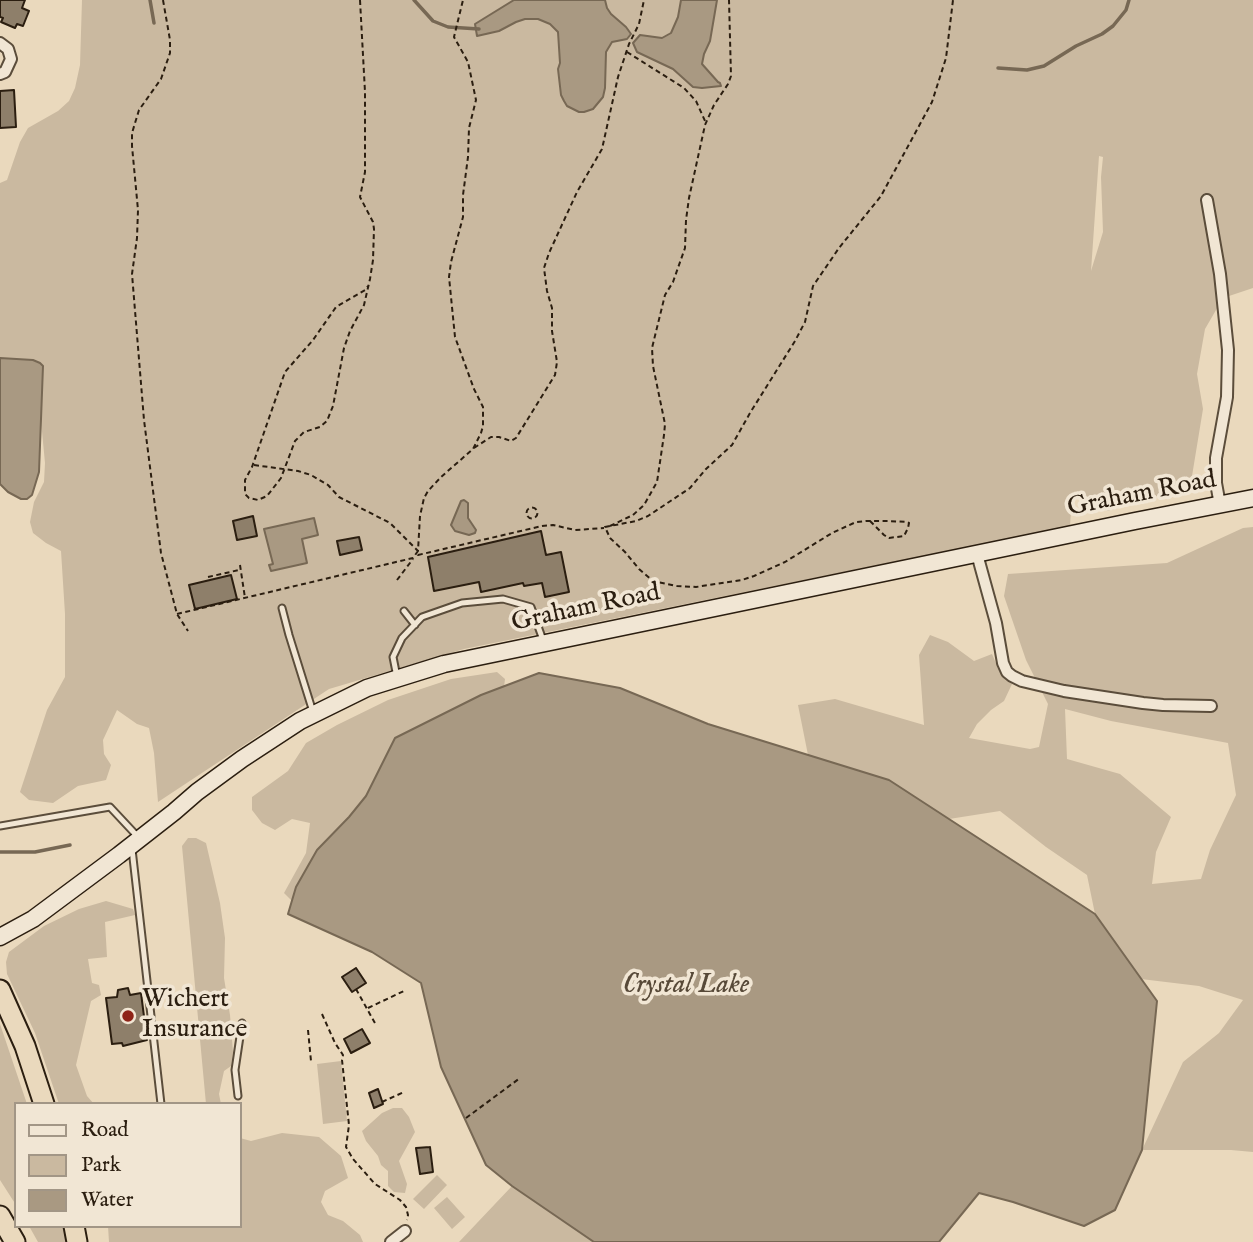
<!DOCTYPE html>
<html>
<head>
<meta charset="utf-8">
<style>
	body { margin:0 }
	#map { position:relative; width:1253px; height:1242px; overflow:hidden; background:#ead9bd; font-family:"IM FELL English",serif }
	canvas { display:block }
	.legend { position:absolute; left:14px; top:1102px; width:228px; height:126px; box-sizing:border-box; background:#f1e6d4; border:2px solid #a29686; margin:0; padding:9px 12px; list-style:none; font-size:21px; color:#2b1e10 }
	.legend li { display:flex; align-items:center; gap:14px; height:35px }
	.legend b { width:35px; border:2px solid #a29686 }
</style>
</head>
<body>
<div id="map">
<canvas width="1253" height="1242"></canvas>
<ul class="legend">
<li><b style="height:9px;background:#f1e6d4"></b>Road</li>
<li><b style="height:19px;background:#cab9a0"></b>Park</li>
<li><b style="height:19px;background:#a99982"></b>Water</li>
</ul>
</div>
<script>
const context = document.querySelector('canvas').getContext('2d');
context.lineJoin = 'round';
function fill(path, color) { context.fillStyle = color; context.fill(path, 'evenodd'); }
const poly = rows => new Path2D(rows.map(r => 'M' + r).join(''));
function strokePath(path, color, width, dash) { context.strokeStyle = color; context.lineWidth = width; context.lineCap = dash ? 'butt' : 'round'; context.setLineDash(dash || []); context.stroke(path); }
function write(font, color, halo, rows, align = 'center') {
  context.font = font + ' "IM FELL English",serif'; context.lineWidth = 7; context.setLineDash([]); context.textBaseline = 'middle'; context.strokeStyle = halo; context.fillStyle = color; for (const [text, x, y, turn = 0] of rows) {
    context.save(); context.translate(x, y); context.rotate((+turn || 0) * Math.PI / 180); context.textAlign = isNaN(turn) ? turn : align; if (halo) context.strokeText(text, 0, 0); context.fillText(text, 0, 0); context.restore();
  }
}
fill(poly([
	[82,0,1253,0,1253,288,1223,298,1205,329,1197,374,1203,409,1192,476,1188,481,1167,493,1108,511,1072,496,1070,526,464,649,329,689,158,802,154,753,149,728,137,724,117,710,103,740,104,754,111,765,106,780,78,786,53,803,29,800,20,792,47,710,65,677,65,614,61,551,46,543,33,533,30,522,34,502,44,482,45,463,41,421,42,379,33,360,0,358,0,183,7,180,20,142,28,128,58,111,69,101,75,88,80,65],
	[1099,156,1103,157,1101,177,1103,232,1091,271],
	[1253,527,1253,1152,1231,1150,1142,1150,1183,1062,1219,1033,1243,1000,1199,986,1141,979,1095,914,1087,875,1046,847,1000,811,949,819,889,780,808,755,798,705,835,699,924,725,919,655,930,635,948,642,974,661,992,654,998,668,1012,684,1004,701,991,710,977,724,969,738,1030,749,1039,747,1048,704,1026,660,1004,596,1008,574,1167,563,1243,528],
	[1065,709,1111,721,1228,743,1236,795,1210,850,1201,879,1152,884,1156,852,1171,817,1120,774,1067,759],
	[497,672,505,679,504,687,481,695,395,738,366,796,349,817,317,850,292,901,284,893,306,853,310,823,292,819,275,830,262,823,252,810,252,797,288,771,306,743,337,725,388,700,451,679],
	[188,838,196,838,206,843,220,903,225,938,224,978,230,1015,233,1052,231,1066,224,1071,219,1094,221,1104,206,1104,182,846],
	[106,901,133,909,135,915,105,922,107,957,88,959,92,983,99,985,101,995,91,1001,76,1065,87,1096,94,1104,59,1104,35,1033,7,974,6,962,9,952,44,926,79,909],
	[0,1024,27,1104,16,1104,16,1205,0,1180],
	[341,1061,347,1121,323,1124,317,1064],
	[393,1108,402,1108,409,1117,415,1132,399,1161,407,1184,405,1193,394,1192,388,1186,388,1171,381,1165,378,1156,366,1141,362,1131,382,1113],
	[282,1133,319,1137,341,1156,348,1178,325,1191,321,1202,328,1215,343,1221,360,1235,363,1242,109,1242,108,1226,240,1226,240,1138,251,1141],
	[437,1175,447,1185,424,1209,413,1199],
	[512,1186,594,1242,459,1242],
	[447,1197,465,1217,452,1229,434,1208],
	[29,1226,62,1226,68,1242,38,1242]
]), '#cab9a0');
const water = poly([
	[514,0,605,0,607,8,611,14,626,27,631,34,627,39,612,42,606,52,605,88,603,97,593,109,584,112,579,112,567,106,564,101,561,95,558,69,560,63,558,32,550,24,538,19,525,19,516,22,499,31,477,36,475,24,514,0],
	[681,0,717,0,710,41,704,54,702,64,718,82,720,83,721,86,702,88,693,87,673,69,637,52,633,43,640,35,662,38,671,33,678,17,681,0],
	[0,358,33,360,40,363,43,366,39,472,32,495,27,499,21,499,8,492,0,484,0,358],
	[464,500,468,503,468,518,476,530,475,533,469,535,455,531,451,525,461,501,464,500],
	[314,518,318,535,302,539,307,563,271,571,269,565,273,564,264,529,314,518],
	[539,673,620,688,708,724,889,780,1095,914,1157,1001,1142,1150,1115,1210,1084,1226,1013,1202,979,1193,939,1242,594,1242,512,1186,486,1165,441,1067,421,983,372,952,288,914,296,887,317,850,349,817,366,796,395,738,481,695,539,673]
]);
fill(water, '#a99982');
strokePath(water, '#776854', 2);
strokePath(poly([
	[150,0,154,23],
	[414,0,433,21,448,27,479,29],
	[998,68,1027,70,1044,66,1076,46,1102,34,1113,26,1126,10,1129,0],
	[0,852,35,852,70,845]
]), '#776854', 3.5);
const building = poly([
	[0,0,25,0,22,8,29,11,23,26,17,24,15,28,1,22,3,18,0,17,0,0],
	[14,90,16,127,0,128,0,91,14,90],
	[253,516,257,536,237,540,233,521,253,516],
	[541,531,546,555,561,552,569,592,545,597,542,583,524,586,523,583,481,592,479,582,434,591,428,557,541,531],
	[359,537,362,550,340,555,337,541,359,537],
	[231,575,237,599,195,609,189,585,231,575],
	[356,968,366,983,352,992,342,977,356,968],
	[128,988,130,995,141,993,147,1040,123,1046,122,1043,112,1044,106,998,117,997,118,990,128,988],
	[362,1029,370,1043,351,1053,344,1039,362,1029],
	[378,1089,383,1104,374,1108,369,1093,378,1089],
	[430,1147,433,1172,420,1174,416,1148,430,1147]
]);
fill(building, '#8e7f6a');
strokePath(building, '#2b1e10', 2);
const service = poly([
	[282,608,289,635,313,712],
	[404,611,415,625],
	[397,677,393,657,402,638,422,617,462,603,503,599,531,607,543,640],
	[0,826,110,807,139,838],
	[132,849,161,1104],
	[238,1096,235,1070,242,1023]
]);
const minor = poly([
	[0,43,8,49,11,59,5,72,0,74],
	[1207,200,1220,274,1228,350,1227,397,1216,458,1216,483,1220,505],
	[977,554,996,623,1003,663,1007,672,1012,676,1022,681,1064,691,1143,703,1163,705,1211,706],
	[391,1242,405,1231]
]);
const secondary = poly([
	[0,937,33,919,119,855,174,812,197,792,242,759,300,721,367,688,444,664,1135,521,1253,498]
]);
const motorway = poly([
	[0,990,25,1046,44,1104],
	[0,1216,15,1242],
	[74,1226,77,1242]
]);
strokePath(service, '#5b4d3b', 9);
strokePath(minor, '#5b4d3b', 14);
strokePath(secondary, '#2b1e10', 19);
strokePath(motorway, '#2b1e10', 23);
strokePath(poly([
	[163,0,170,40,170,53,161,79,139,110,132,133,132,146,138,210,137,238,132,274,144,420,161,553,177,614,188,631],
	[360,0,365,92,365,172,360,197,373,222,374,229,373,260,370,279,364,305,350,331,344,348,333,406,327,421,320,427,304,432,295,441,281,478,267,496,258,500,249,498,245,494,245,480,252,467,285,372,313,340,336,307,365,290,368,286],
	[627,52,684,88,696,101,705,121],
	[474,448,491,437,499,437,511,441,516,438,555,375,557,362,552,331,552,308,547,291,544,268,549,253,577,192,602,149,618,77,629,44,639,24,644,0],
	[254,465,298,471,311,475,328,485,339,497,390,523,418,551,420,516,424,498,428,491,441,477,473,449,481,433,483,426,483,407,474,389,455,337,449,277,451,262,463,217,463,195,468,157,469,128,476,100,468,62,454,37,463,0],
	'526.5 513a5.5 5.5 0 1 1 11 0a5.5 5.5 0 1 1-11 0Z',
	[870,521,884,535,889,538,904,536,908,528,909,523,907,522,888,521,866,521,856,522,832,533,785,562,754,576,742,580,696,587,677,586,653,581,639,569,625,552,610,538,605,527,636,521,648,516,690,488,706,469,732,445,750,413,795,341,805,322,813,286,839,248,881,196,932,102,946,58,953,0],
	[610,526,633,515,644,505,657,482,664,435,665,424,653,366,652,348,665,295,673,282,685,248,686,220,689,198,705,125,714,105,728,84,731,76,729,0],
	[240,565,245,598],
	[208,577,239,570],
	[397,580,413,559],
	[177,614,413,558,418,551,418,555,542,526,553,525,575,530,604,528],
	[356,989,376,1025],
	[368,1008,406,990],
	[322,1014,335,1043,343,1055,342,1060,349,1125,346,1147,353,1159,375,1184,400,1200,406,1207,408,1215,407,1220],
	[308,1030,311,1061],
	[382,1102,404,1092],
	[466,1118,520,1078]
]), '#2b1e10', 2, [5, 3.5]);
strokePath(service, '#f1e6d4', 5);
strokePath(minor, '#f1e6d4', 10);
strokePath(secondary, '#f1e6d4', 16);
strokePath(motorway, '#ead9bd', 19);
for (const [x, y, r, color] of [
	[128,1016,7,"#8f2418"]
]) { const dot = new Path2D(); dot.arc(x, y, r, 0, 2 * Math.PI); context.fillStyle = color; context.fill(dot); strokePath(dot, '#f1e6d4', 2.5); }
write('26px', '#2b1e10', '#f1e6d4', [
	["Graham Road",1142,495,-11],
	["Graham Road",586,609,-12]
]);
write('26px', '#2b1e10', '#f1e6d4', [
	["Wichert",142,1001],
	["Insurance",142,1031]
], 'left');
write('italic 28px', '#574938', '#f1e6d4', [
	["Crystal Lake",686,986]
]);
</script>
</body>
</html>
